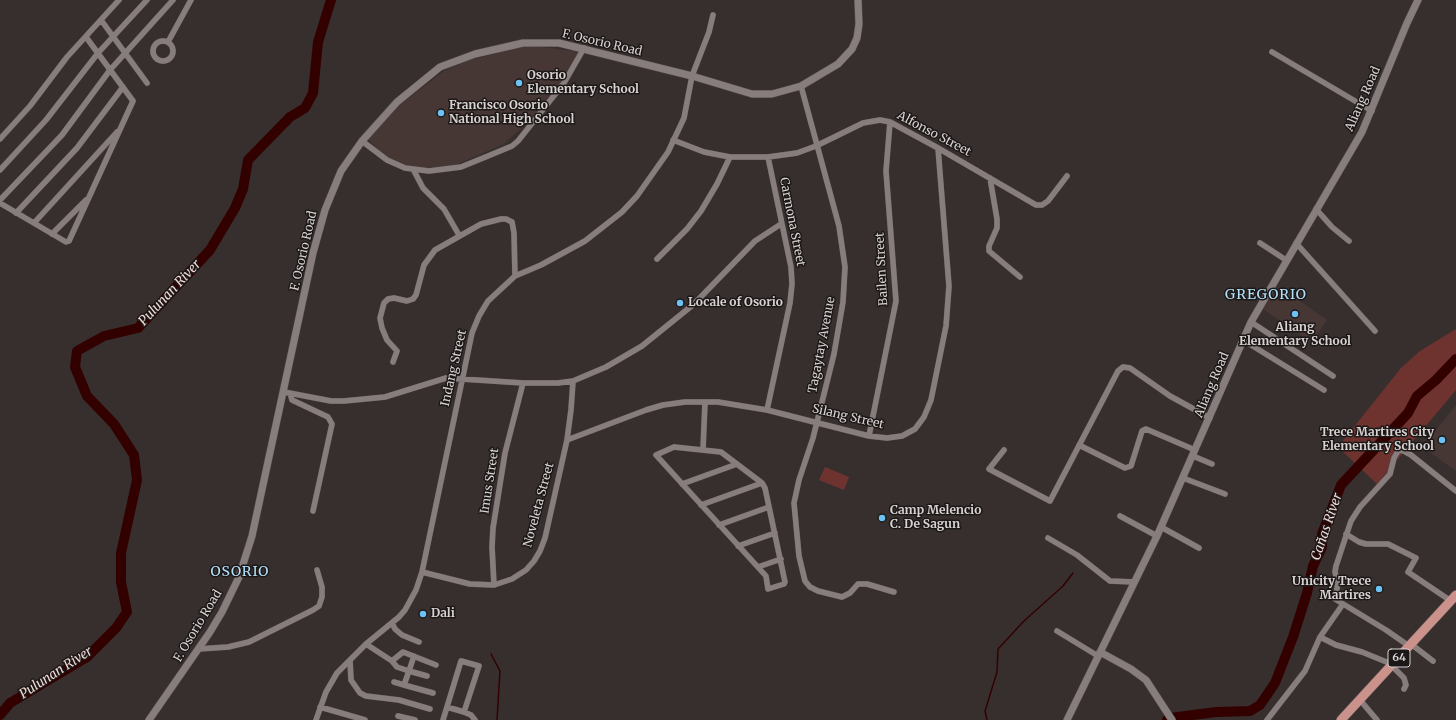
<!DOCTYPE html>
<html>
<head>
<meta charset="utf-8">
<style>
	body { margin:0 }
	canvas { display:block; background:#372f2e }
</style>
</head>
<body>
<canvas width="1456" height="720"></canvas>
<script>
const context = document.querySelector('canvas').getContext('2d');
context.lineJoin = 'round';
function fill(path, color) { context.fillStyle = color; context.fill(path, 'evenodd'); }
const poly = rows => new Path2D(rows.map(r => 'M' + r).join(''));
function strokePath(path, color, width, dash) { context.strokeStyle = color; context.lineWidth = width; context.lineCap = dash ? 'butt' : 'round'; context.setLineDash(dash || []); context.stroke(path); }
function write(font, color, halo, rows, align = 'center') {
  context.font = font + ' Merriweather,serif'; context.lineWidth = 3; context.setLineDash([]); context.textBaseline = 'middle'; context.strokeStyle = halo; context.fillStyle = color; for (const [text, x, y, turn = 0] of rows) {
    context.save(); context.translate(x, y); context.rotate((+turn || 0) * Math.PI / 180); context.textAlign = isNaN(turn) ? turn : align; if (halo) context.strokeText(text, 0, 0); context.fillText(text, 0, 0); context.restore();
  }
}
fill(poly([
	[526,45,581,52,547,105,504,144,453,166,423,168,403,165,383,155,368,139,393,110,444,71,467,61],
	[1279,286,1327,320,1312,343,1263,309],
	[1456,405,1456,471,1428,451,1427,445,1431,436]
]), '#463634');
fill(poly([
	[1456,329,1456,390,1377,484,1338,447,1401,368,1420,351],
	[825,467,849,477,844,490,819,480]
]), '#6e332f');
strokePath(poly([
	[491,654,500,671,497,720],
	[987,720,985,711,997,672,998,649,1024,621,1063,586,1073,573]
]), '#300', 1.5);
strokePath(poly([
	[0,715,10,703,87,657,116,628,127,612,121,582,121,553,137,480,134,455,114,424,87,396,75,367,77,351,104,336,138,328,210,250,235,208,243,189,248,160,290,117,305,108,313,93,318,42,331,0],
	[1167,720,1170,718,1216,712,1250,711,1260,705,1275,683,1293,637,1307,593,1313,566,1322,547,1322,534,1341,485,1408,413,1417,396,1436,380,1456,359]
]), '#300', 10);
const minor = poly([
	[101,20,147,83],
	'153 51a10 10 0 1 1 20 0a10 10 0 1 1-20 0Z',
	[168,42,191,0],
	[1272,52,1372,111],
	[801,86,839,226,845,267,843,302,834,354,813,438,799,480,794,503,799,556,805,581,810,587,818,591,842,597,850,593,858,584,867,584,894,592],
	[0,139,30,106,67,57,119,0],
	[673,140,704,152,730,157,768,157,797,153,816,146,863,123,880,120,890,122,938,148,1036,205,1042,205,1048,201,1067,176],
	[362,141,387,160,405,168,429,171,461,167,488,156,512,146,518,141,564,83,584,48],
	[413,169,423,188,444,209,459,235],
	[0,170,46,120,98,53,147,0],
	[990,178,997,219,997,228,989,246,989,251,1020,277],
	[0,200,62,135,110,70,173,0],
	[0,203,66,242,69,241,133,101,86,37],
	[1316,209,1332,227,1349,241],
	[16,213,77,148,123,87],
	[34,223,117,132],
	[52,234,86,200],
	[1260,243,1286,260],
	[1296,243,1375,331],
	[657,259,687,229,701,211,717,184,730,157],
	[1251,322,1333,376],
	[1243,340,1324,390],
	[393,362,397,351,387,340,382,328,380,318,384,303,388,299,394,298,407,301,413,299,416,295,424,265,435,250,481,224,501,219,506,219,512,222,514,233,515,276],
	[284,392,331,401,344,401,385,397,446,378,523,383,558,383,573,381,606,367,642,346,694,304,755,241,781,224],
	[290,393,292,400,328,417,332,424,313,511],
	[767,410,790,303,792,284,791,267,768,157],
	[869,436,896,301,886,171,890,122],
	[567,440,646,410,663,405,685,402,718,402,767,410,869,436,887,438,902,436,915,429,924,417,931,400,946,326,949,286,938,148],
	[1079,445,1125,468,1131,466,1142,431,1146,429,1195,450],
	[674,447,721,452,762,483,765,488,785,582,784,584,768,589,766,576,656,455,674,447],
	[703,450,705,402],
	[1004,450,989,469,1050,501,1118,371,1123,367,1130,368,1170,396,1210,418],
	[1193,456,1212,464],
	[1183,478,1225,494],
	[682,484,737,464],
	[701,505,762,483],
	[1120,516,1157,536],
	[719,525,769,507],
	[1161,527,1199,548],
	[1346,534,1359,542,1366,544,1388,544,1416,558,1408,572,1451,601],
	[1048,538,1077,555,1110,581,1134,582],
	[738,546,775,533],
	[758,567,781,559],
	[422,572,470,584,494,585,512,579,526,570,534,561,540,551,545,538,567,440,571,410,573,381],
	[494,585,492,547,493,528,505,453,523,383],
	[392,623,395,629,402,635,419,642],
	[1057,631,1098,656],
	[1320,637,1343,604],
	[366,644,392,661,397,667,409,671,414,656],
	[1411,644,1433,661],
	[1409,646,1386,630,1335,599,1338,583,1335,572,1336,566,1351,521,1360,507,1390,474,1394,458,1398,451,1402,450,1411,455,1456,491],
	[198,649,228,647,249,642,313,610,319,606,322,597,322,587,317,570],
	[350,660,351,680,360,693,366,696,399,700,430,709],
	[392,661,403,652,436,665],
	[427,676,409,671,404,685,433,693],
	[394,682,404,685],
	[1360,700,1377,720],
	[320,707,365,720],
	[447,707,464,712,471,715,475,720],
	[398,716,415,720],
	[316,720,326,692,337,673,366,644,399,617,405,610,416,590,422,572,472,333,479,316,488,301,515,276,541,265,585,241,622,212,637,196,668,152,684,118,692,76,709,32,713,15],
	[443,720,461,661,479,666,464,712],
	[1267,720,1305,671,1320,637,1336,645,1362,652,1389,663,1404,678,1406,685,1404,689]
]);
const tertiary = poly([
	[1100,652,1131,669,1146,680,1172,720],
	[149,720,210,632,222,612,239,577,252,536,313,253,325,210,341,171,362,141,397,102,440,67,475,54,523,43,559,43,692,76,752,94,772,94,801,86,838,64,852,49,857,38,859,24,858,0],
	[1067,720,1157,536,1251,322,1362,132,1407,23,1418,0]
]);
const primary = poly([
	[1341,720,1456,595]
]);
strokePath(minor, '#534b4b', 6);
strokePath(tertiary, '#534b4b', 8);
strokePath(primary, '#534b4b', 10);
strokePath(minor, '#877d7c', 5.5);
strokePath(tertiary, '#877d7c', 7);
strokePath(primary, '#cb928c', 9);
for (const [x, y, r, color] of [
	[519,83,4,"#6ec2f3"],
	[441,113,4,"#6ec2f3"],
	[680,303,4,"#6ec2f3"],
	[1295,314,4,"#6ec2f3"],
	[1442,440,4,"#6ec2f3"],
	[882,518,4,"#6ec2f3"],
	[1379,589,4,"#6ec2f3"],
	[423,614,4,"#6ec2f3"]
]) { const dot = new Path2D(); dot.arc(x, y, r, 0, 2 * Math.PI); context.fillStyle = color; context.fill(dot); strokePath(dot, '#1c1817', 1.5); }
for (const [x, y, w] of [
	[1399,658,22]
]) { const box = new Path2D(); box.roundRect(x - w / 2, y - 9, w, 18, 3); context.fillStyle = '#1c1817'; context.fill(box); strokePath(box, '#d8d2d2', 1); }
write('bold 11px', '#d8d2d2', null, [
	["64",1399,658]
]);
write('12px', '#d8d2d2', '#1c1817', [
	["F. Osorio Road",602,43,13],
	["Aliang Road",1363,99,-66],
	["Alfonso Street",934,134,28],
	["Carmona Street",792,222,79],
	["F. Osorio Road",304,251,-77],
	["Bailen Street",882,269,-93],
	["Tagaytay Avenue",822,345,-79],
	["Indang Street",454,368,-77],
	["Aliang Road",1212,385,-67],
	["Silang Street",848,417,13],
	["Imus Street",490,481,-81],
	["Noveleta Street",539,505,-75],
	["F. Osorio Road",198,626,-59]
]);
write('bold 12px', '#d8d2d2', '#1c1817', [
	["Osorio",527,76],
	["Elementary School",527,90],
	["Francisco Osorio",449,106],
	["National High School",449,120],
	["Locale of Osorio",688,303],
	["Aliang",1295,328,"center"],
	["Elementary School",1295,342,"center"],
	["Trece Martires City",1434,433,"right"],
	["Elementary School",1434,447,"right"],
	["Camp Melencio",890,511],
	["C. De Sagun",890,525],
	["Unicity Trece",1371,582,"right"],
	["Martires",1371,596,"right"],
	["Dali",431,614]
], 'left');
write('italic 13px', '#f2d9d6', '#1c1817', [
	["Pulunan River",170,293,-47],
	["Cañas River",1327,527,-71],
	["Pulunan River",56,673,-33]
]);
context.letterSpacing = '1px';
write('14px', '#b3e0fb', '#1c1817', [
	["GREGORIO",1266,295],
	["OSORIO",240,572]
]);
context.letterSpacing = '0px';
</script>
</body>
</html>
